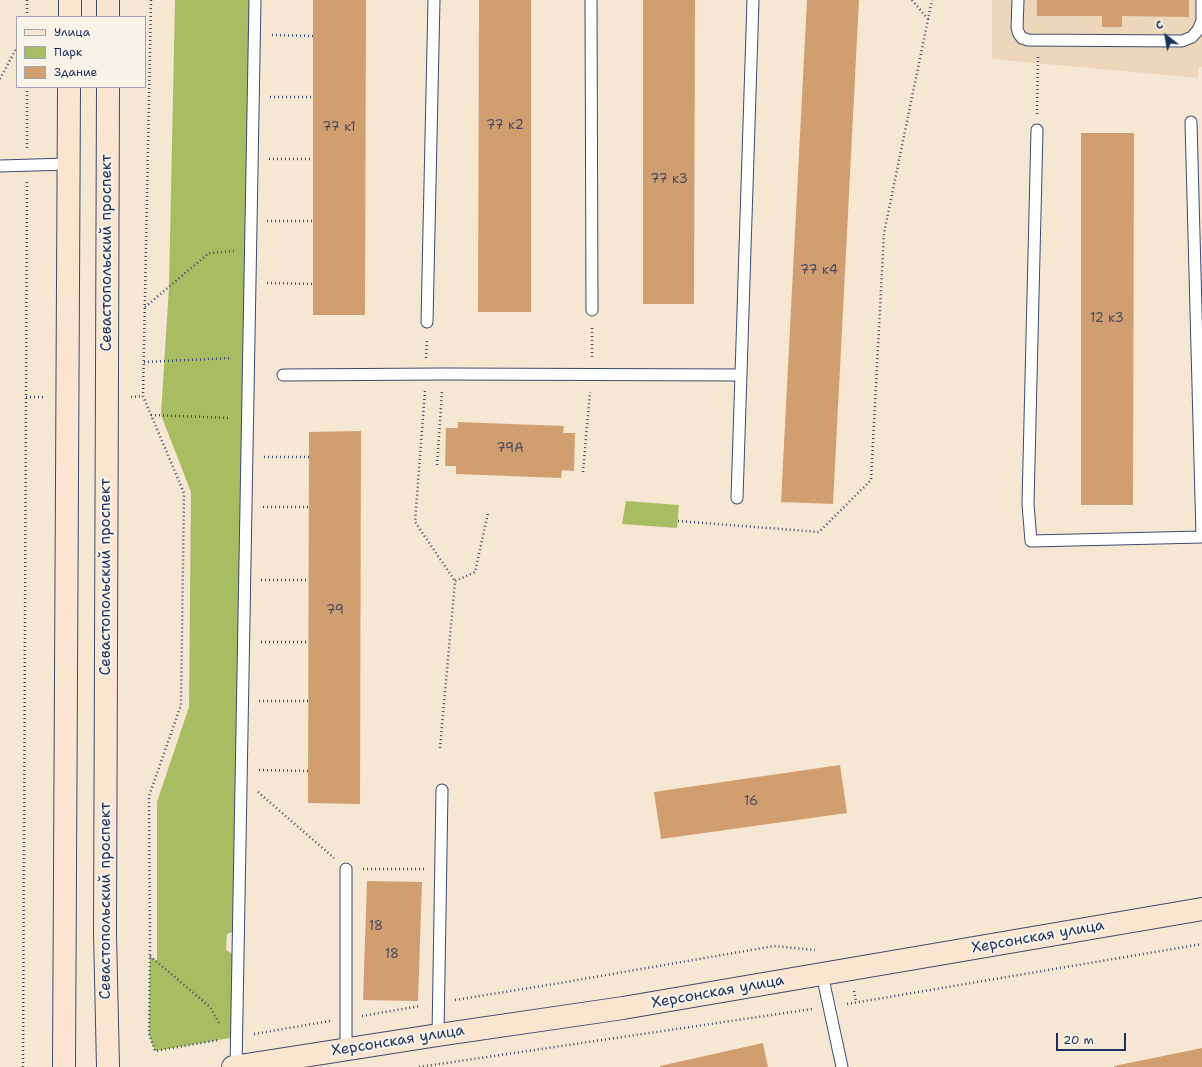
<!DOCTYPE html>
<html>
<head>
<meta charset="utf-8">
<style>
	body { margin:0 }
	#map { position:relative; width:1202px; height:1067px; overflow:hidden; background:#f6e7d3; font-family:"Shantell Sans",sans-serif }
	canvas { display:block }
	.legend { position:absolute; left:16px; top:16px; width:130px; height:72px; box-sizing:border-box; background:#f7f3e8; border:1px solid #9fa5b1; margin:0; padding:5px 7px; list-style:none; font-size:12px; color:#1b2f5e }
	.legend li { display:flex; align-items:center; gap:8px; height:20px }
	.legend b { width:20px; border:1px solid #9fa5b1 }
	.north { position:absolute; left:1146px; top:16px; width:40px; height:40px; -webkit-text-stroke:3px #f7f3e8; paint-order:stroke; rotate:329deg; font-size:11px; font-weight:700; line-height:16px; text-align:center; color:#1b2f5e }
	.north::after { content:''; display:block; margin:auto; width:14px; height:18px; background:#1b2f5e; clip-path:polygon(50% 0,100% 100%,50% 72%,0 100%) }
	.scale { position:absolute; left:1056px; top:1033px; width:70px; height:18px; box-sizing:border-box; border:2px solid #1b2f5e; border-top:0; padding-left:5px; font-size:12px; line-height:14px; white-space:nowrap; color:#1b2f5e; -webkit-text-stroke:3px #f7f3e8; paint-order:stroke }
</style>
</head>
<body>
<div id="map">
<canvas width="1202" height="1067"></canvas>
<ul class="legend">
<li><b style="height:5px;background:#fce5d0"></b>Улица</li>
<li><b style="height:11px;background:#a8bd61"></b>Парк</li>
<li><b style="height:11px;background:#d19e70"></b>Здание</li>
</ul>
<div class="north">С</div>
<div class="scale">20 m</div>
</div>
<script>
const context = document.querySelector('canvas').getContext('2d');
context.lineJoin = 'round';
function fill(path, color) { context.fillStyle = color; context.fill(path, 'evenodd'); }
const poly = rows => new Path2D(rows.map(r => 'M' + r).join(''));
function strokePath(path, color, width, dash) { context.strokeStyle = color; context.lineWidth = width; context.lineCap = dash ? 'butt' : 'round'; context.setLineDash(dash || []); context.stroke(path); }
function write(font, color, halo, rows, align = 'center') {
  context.font = font + ' "Shantell Sans",sans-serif'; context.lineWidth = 4; context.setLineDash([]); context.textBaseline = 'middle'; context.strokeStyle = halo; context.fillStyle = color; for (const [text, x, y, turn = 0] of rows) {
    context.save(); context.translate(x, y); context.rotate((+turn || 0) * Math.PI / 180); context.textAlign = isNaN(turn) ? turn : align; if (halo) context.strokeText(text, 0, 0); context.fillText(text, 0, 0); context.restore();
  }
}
fill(poly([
	[992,0,1202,0,1202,67,1199,67,1198,78,992,59]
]), '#edd7bb');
fill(poly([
	[175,0,255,0,238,930,227,934,226,950,238,957,236,1037,155,1051,149,1034,150,956,157,961,157,802,189,707,191,492,161,415,169,287],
	[626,501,679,505,677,528,622,524]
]), '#a8bd61');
fill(poly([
	[313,0,366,0,365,315,313,315],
	[479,0,531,0,531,312,478,312],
	[643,0,695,0,694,304,643,304],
	[807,0,859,0,833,504,781,502],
	[1037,0,1189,0,1189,17,1122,16,1122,27,1102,27,1102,16,1037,16],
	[1081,133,1134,133,1133,505,1081,505],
	[458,422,564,426,563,433,575,433,574,471,562,470,561,478,456,474,456,466,445,466,446,428,458,428],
	[361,431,360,804,308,803,309,432],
	[840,765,847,813,661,839,654,792],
	[367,881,422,882,418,1001,363,1000],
	[763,1043,768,1067,660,1067,660,1066],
	[1202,1048,1202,1067,1114,1067,1114,1066]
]), '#d19e70');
const lane = poly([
	[591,0,592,310],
	[1018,0,1017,28,1019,34,1022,38,1028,40,1182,41,1192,37,1198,30,1202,21,1202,0],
	[1191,122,1202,536],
	[1037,130,1028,504,1031,541,1202,537],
	[0,166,68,164],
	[427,322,434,0],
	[283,375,443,374,741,375],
	[737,498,753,0],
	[822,974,842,1067],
	[438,1035,442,790],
	[346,1050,346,869],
	[236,1067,255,0]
]);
const secondary = poly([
	[70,17,70,0],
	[108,17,108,0],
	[64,1067,69,87],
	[108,1067,105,932,108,87],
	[233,1067,438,1035,623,1008,1202,909]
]);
strokePath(lane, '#3c4b70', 13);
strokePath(secondary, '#3c4b70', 24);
strokePath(poly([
	[151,0,143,396,184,493,181,705,149,796,150,945,149,1034,155,1051,219,1040],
	[912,0,928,19],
	[27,17,27,0],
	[272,35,313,36],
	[0,79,17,47],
	[270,97,313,97],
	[1037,114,1038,57],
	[27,148,27,87],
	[269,159,313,159],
	[267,221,313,221],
	[267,283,313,284],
	[145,307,209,253,234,251],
	[592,357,592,326],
	[426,358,427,339],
	[144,362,232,358],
	[425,391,415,522,455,581],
	[26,397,46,397],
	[131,397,143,396],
	[151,415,231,418],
	[264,457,309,457],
	[437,465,442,392],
	[583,472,590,392],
	[263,507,309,507],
	[678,521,819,532,871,480,884,233,932,0],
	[261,580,309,580],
	[261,642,309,642],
	[259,701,308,701],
	[440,748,455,581,475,572,488,513],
	[259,770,308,771],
	[258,792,334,858],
	[363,869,424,869],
	[150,956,210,1007,219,1023],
	[854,991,856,1002],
	[455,1000,572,981,774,946,815,950],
	[847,1004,1202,944],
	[362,1016,420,1006],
	[254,1034,330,1021],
	[23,1067,27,181],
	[419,1067,812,1009]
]), '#3c4b70', 2.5, [1, 3]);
strokePath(lane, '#fff', 11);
strokePath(secondary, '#fce5d0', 22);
write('13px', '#484b62', null, [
	["77 к2",505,126],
	["77 к1",339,128],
	["77 к3",669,180],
	["77 к4",819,271],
	["12 к3",1107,319],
	["79А",510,449],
	["79",335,611],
	["16",751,802],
	["18",376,927],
	["18",392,955]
]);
write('15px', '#1b2f5e', '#f7f3e8', [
	["Севастопольский проспект",107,253,-90],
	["Севастопольский проспект",106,577,-90],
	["Севастопольский проспект",106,901,-90],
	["Херсонская улица",1038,937,-10],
	["Херсонская улица",718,992,-10],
	["Херсонская улица",398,1041,-9]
]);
</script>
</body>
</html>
